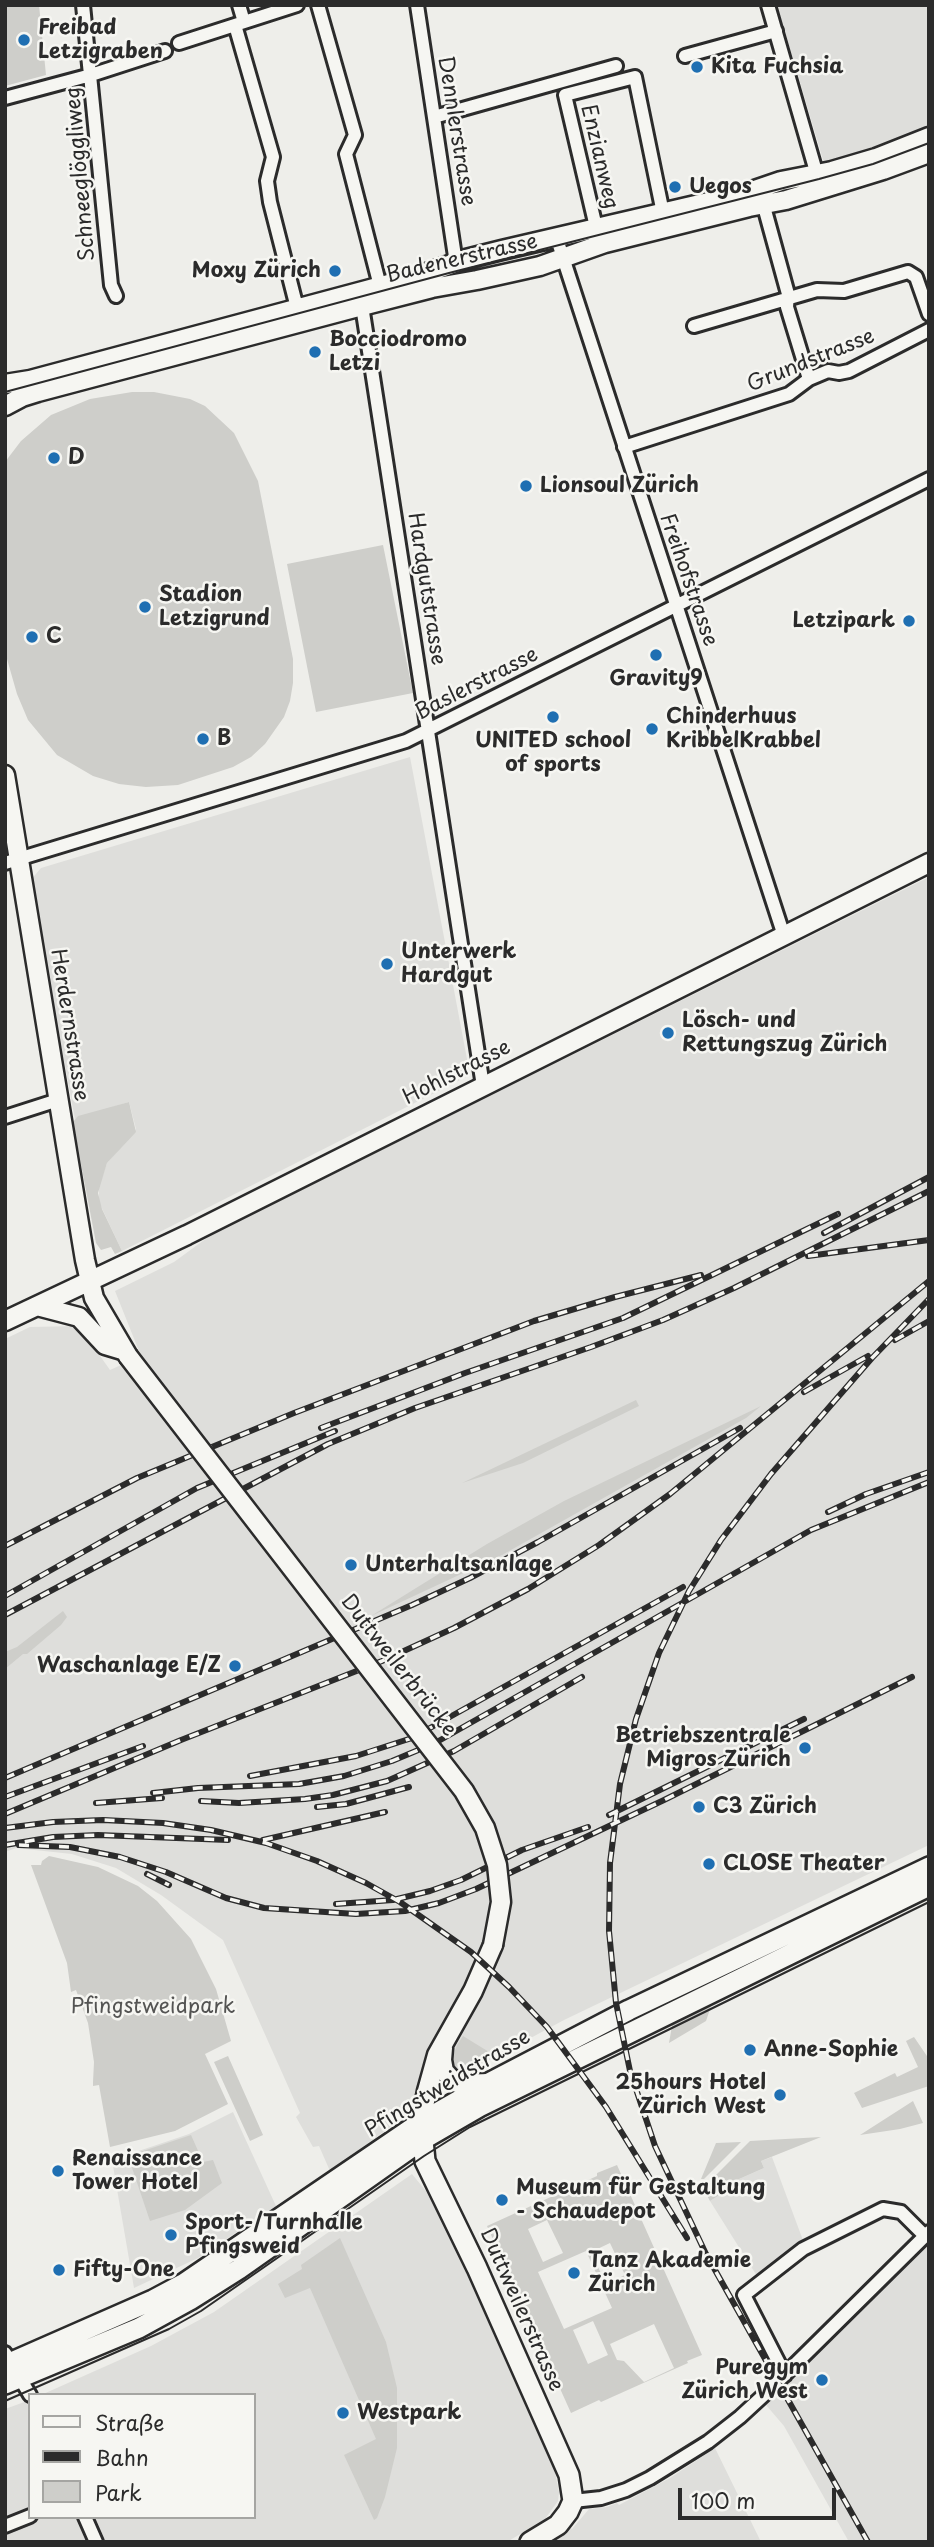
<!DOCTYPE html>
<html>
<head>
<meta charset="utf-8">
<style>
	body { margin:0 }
	#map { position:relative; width:934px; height:2547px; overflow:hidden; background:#eeeeea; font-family:"Playpen Sans",sans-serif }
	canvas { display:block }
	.frame { position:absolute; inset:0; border:7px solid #2b2b2b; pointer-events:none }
	.legend { position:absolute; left:28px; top:2393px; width:228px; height:126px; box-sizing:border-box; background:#f6f6f2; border:2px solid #a5a5a2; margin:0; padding:9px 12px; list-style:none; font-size:21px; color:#2b2b2b }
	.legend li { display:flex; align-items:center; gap:14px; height:35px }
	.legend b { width:35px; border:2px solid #a5a5a2 }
	.scale { position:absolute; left:678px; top:2488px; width:158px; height:32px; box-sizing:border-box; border:4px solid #2b2b2b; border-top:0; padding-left:9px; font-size:21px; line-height:24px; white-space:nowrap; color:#2b2b2b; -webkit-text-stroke:5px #f6f6f2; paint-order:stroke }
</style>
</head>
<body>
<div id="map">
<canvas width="934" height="2547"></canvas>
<div class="frame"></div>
<ul class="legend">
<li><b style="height:9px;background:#f6f6f2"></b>Straße</li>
<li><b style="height:9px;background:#2b2b2b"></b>Bahn</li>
<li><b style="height:19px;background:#cececa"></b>Park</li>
</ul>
<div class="scale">100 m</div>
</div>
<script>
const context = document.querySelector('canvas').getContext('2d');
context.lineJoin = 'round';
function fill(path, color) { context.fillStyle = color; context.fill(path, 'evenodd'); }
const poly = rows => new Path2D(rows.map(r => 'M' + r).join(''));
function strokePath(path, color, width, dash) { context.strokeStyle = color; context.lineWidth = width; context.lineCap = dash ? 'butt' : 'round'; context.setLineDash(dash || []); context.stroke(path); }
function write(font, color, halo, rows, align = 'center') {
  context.font = font + ' "Playpen Sans",sans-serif'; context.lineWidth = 5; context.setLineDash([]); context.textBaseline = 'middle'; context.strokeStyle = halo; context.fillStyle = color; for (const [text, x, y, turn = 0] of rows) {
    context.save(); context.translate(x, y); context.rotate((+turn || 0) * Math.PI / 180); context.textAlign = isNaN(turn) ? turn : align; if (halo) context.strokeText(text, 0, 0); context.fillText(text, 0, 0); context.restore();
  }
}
fill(poly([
	[777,5,929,5,929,127,882,145,824,163],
	[410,757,470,1075,122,1251,99,1202,99,1186,107,1163,136,1129,129,1102,75,1119,30,881,41,868],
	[929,877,929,1845,564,2020,397,2110,399,2117,393,2125,330,2171,319,2146,313,2147,296,2117,300,2113,223,1940,161,1895,116,1868,72,1854,16,1848,5,1852,5,1339,30,1327,79,1326,110,1370,141,1356,115,1291,174,1262,211,1235],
	[233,2112,276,2206,198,2258,134,2288,112,2160,189,2134],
	[772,2157,804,2243,757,2276,710,2201,723,2193,721,2187,764,2168,761,2161],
	[412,2174,434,2201,555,2472,559,2492,558,2501,545,2519,507,2542,5,2542,5,2409,30,2400,30,2517,254,2517,254,2395,41,2395,151,2346,214,2312],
	[929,2244,929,2542,849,2542,784,2426,766,2405],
	[715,2448,761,2542,545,2542,570,2528,572,2529,589,2509,607,2507,617,2503,619,2505,670,2478]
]), '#dededb');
fill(poly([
	[5,5,39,5,46,75,5,86],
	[132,392,154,392,190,399,205,406,234,433,258,481,293,659,293,683,290,701,284,717,265,744,251,757,233,767,178,785,146,787,119,784,93,776,57,755,28,720,17,694,5,652,5,462,21,441,51,415,90,399],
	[383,545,413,693,316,712,287,564],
	[129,1102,136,1132,107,1163,98,1193,102,1209,122,1251,115,1254,111,1247,101,1250,96,1243,73,1122,78,1116],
	[636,1400,639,1406,523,1463,462,1483],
	[761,1406,746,1418,502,1555,371,1616,487,1544,564,1501],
	[63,1611,67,1617,61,1625,27,1654,23,1654,5,1669,5,1652,17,1647],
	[49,1856,98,1867,138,1886,157,1901,191,1939,216,1989,231,2041,205,2054,228,2104,175,2131,110,2147,99,2085,93,2086,93,2082,94,2062,88,2023,76,1990,71,1992,67,1963,31,1865,41,1865,42,1861],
	[711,2006,706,2021,669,2043,673,2020],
	[463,2036,494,2055,480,2064,467,2069,455,2066,452,2059,457,2045],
	[914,2037,929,2059,929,2086,862,2108,854,2093,895,2073,897,2077,918,2067,906,2041],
	[228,2056,263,2135,250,2141,214,2062],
	[913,2101,923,2123,900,2129,860,2135],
	[191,2135,203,2162,213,2160,222,2183,185,2210,150,2221,128,2156],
	[821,2137,761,2161,764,2168,721,2187,723,2193,710,2201,703,2188,750,2141],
	[741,2142,704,2179,701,2179,716,2143],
	[617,2165,702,2355,687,2361,688,2363,601,2402,599,2400,571,2413,487,2226,597,2176,597,2173],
	[547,2220,563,2253,543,2262,528,2229],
	[610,2243,625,2275,606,2284,591,2252],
	[586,2251,612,2308,564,2329,538,2272],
	[593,2321,608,2355,588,2364,573,2330],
	[654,2324,674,2368,644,2382,624,2361,617,2360,610,2344],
	[340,2238,386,2342,397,2388,397,2448,385,2497,377,2518,374,2520,344,2455,376,2439,310,2288,285,2298,278,2284,302,2269,301,2265]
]), '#cececa');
const street = poly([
	[83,5,111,285,116,296],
	[239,5,244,22],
	[318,5,355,135,346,154,380,286],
	[417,5,456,263],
	[768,5,817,175],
	[235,25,273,157,267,181,270,202,295,300,300,307],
	[179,43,297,5],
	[685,56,776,31],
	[5,98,91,75,165,51],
	[434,117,616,66],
	[763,203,788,294,787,307,809,379],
	[596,227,565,95,635,77,663,213],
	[556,236,784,936],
	[362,306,483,1086],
	[694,326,817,290,844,291,908,272,916,277,929,314],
	[624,447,789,394,809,379,828,371,839,373,849,371,929,330],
	[5,863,406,741,929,479],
	[5,1117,58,1100],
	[5,2353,30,2395],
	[785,2375,744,2295,803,2249,883,2209,901,2212,925,2236],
	[573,2501,601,2498,626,2490,650,2478,708,2442,740,2417,766,2393,929,2232],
	[85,2517,96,2542],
	[5,2526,30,2516]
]);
const secondary = poly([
	[5,384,30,380,415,277,466,259,502,250,743,194,781,181,832,171,876,158,929,137],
	[5,406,22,397,38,392,362,306,432,288,477,280,540,266,605,243,749,207,786,200,883,170,929,153],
	[5,775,85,1260,94,1298,128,1356],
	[37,1306,79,1317,105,1345,125,1351],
	[5,1321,187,1235,929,863],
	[443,2048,442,2060,444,2071,454,2082,461,2084,489,2083],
	[421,2122,427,2091,437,2055,473,1991,493,1945]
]);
const primary = poly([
	[422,2130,425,2161,477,2268,569,2475,573,2501,568,2512,558,2525,530,2542],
	[5,2365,153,2300,183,2284,421,2122,489,2083,629,2010,929,1867],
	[5,2384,139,2328,190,2300,239,2269,422,2140,479,2107,929,1886]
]);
strokePath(street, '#2b2b2b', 18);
strokePath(secondary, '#2b2b2b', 23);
strokePath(primary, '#2b2b2b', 24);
strokePath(street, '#f6f6f2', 12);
strokePath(secondary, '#f6f6f2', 18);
strokePath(primary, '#f6f6f2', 19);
strokePath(poly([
	[5,392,449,273,819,179,873,164,929,143],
	[5,2401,169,2329,201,2311,424,2156,470,2127,929,1902]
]), '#2b2b2b', 2);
const rail = poly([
	[824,1233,929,1177],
	[808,1256,929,1240],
	[895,1340,929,1321],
	[804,1392,868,1356],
	[321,1428,465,1373,623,1318,838,1214],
	[828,1512,866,1494,929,1472],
	[5,1546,137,1478,294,1413,534,1321,615,1297,701,1275],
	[5,1596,197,1488,335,1431],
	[5,1615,328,1444,415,1408,591,1347,663,1320,734,1288,929,1191],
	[250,1776,356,1756,412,1738,683,1587],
	[5,1778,412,1605,470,1578,538,1542,740,1428],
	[153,1793,198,1788,299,1784,344,1776,392,1761,435,1743,811,1530,929,1482],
	[5,1797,143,1746],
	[201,1801,239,1803,305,1799,333,1795,387,1781,454,1751,582,1677],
	[96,1803,162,1798],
	[317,1807,346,1804,409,1787],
	[5,1814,181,1740,382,1661,454,1628,528,1589,599,1545,670,1494,929,1281],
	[609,1815,804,1719],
	[5,1828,53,1822,103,1820,163,1823,211,1830,266,1843,317,1861,366,1883,400,1902,471,1952,509,1987,547,2027,606,2107,687,2238],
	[263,1840,385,1812],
	[5,1845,53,1837,98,1835,228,1840],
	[19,1845,70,1847,120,1857,166,1872,226,1898,264,1908,356,1914,405,1911,439,1903,476,1889,664,1800,912,1677],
	[147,1874,169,1885],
	[336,1904,393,1900,430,1891,461,1880,522,1850,588,1827],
	[868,2542,706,2254,655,2146,630,2071,616,2003,609,1931,610,1863,620,1784,636,1719,659,1653,689,1591,721,1540,771,1474,872,1358,929,1299]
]);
strokePath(rail, '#2b2b2b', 6);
strokePath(rail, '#f6f6f2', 3.5, [10]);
const secondaryBridge = poly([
	[128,1356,464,1791,485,1828,497,1865,501,1902,493,1945]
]);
strokePath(secondaryBridge, '#2b2b2b', 23, []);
strokePath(secondaryBridge, '#f6f6f2', 18);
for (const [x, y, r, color] of [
	[24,40,7,"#1f6fb2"],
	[697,67,7,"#1f6fb2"],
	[675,187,7,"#1f6fb2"],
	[335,271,7,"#1f6fb2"],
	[315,352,7,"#1f6fb2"],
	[54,458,7,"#1f6fb2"],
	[526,486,7,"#1f6fb2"],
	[145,607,7,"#1f6fb2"],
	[909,621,7,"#1f6fb2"],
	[32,637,7,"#1f6fb2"],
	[656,655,7,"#1f6fb2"],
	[553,717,7,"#1f6fb2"],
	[652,729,7,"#1f6fb2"],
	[203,739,7,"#1f6fb2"],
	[387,964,7,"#1f6fb2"],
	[668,1033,7,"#1f6fb2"],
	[351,1565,7,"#1f6fb2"],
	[235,1666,7,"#1f6fb2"],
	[805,1748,7,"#1f6fb2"],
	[699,1807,7,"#1f6fb2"],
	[709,1864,7,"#1f6fb2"],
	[750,2050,7,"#1f6fb2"],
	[780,2095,7,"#1f6fb2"],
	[58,2171,7,"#1f6fb2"],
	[502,2200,7,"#1f6fb2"],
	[171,2235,7,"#1f6fb2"],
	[59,2270,7,"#1f6fb2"],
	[574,2273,7,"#1f6fb2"],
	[822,2380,7,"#1f6fb2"],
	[343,2413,7,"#1f6fb2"]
]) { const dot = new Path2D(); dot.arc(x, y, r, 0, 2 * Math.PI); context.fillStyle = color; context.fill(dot); strokePath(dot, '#f6f6f2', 2.5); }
write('bold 21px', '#2b2b2b', '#f6f6f2', [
	["Freibad",38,28],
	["Letzigraben",38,52],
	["Kita Fuchsia",711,67],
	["Uegos",689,187],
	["Moxy Zürich",321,271,"right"],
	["Bocciodromo",329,340],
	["Letzi",329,364],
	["D",68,458],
	["Lionsoul Zürich",540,486],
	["Stadion",159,595],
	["Letzigrund",159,619],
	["Letzipark",895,621,"right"],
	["C",46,637],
	["Gravity9",656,679,"center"],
	["Chinderhuus",666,717],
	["KribbelKrabbel",666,741],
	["B",217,739],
	["UNITED school",553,741,"center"],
	["of sports",553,765,"center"],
	["Unterwerk",401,952],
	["Hardgut",401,976],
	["Lösch- und",682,1021],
	["Rettungszug Zürich",682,1045],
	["Unterhaltsanlage",365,1565],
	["Waschanlage E/Z",221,1666,"right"],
	["Betriebszentrale",791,1736,"right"],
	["Migros Zürich",791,1760,"right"],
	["C3 Zürich",713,1807],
	["CLOSE Theater",723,1864],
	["Anne-Sophie",764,2050],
	["25hours Hotel",766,2083,"right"],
	["Zürich West",766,2107,"right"],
	["Renaissance",72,2159],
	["Tower Hotel",72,2183],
	["Museum für Gestaltung",516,2188],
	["- Schaudepot",516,2212],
	["Sport-/Turnhalle",185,2223],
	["Pfingsweid",185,2247],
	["Tanz Akademie",588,2261],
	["Zürich",588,2285],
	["Fifty-One",73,2270],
	["Puregym",808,2368,"right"],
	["Zürich West",808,2392,"right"],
	["Westpark",357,2413]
], 'left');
write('21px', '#2b2b2b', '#f6f6f2', [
	["Dennlerstrasse",456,131,81],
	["Enzianweg",599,157,77],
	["Schneeglöggliweg",81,174,-95],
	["Badenerstrasse",462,259,-13],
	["Grundstrasse",811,361,-22],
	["Freihofstrasse",688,580,71],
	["Hardgutstrasse",426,589,81],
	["Baslerstrasse",477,684,-27],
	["Herdernstrasse",69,1025,81],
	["Hohlstrasse",457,1073,-27],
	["Duttweilerbrücke",398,1666,52],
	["Pfingstweidstrasse",448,2084,-31],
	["Duttweilerstrasse",521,2310,66]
]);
write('21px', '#545453', '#f6f6f2', [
	["Pfingstweidpark",153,2007]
]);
</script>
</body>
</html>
